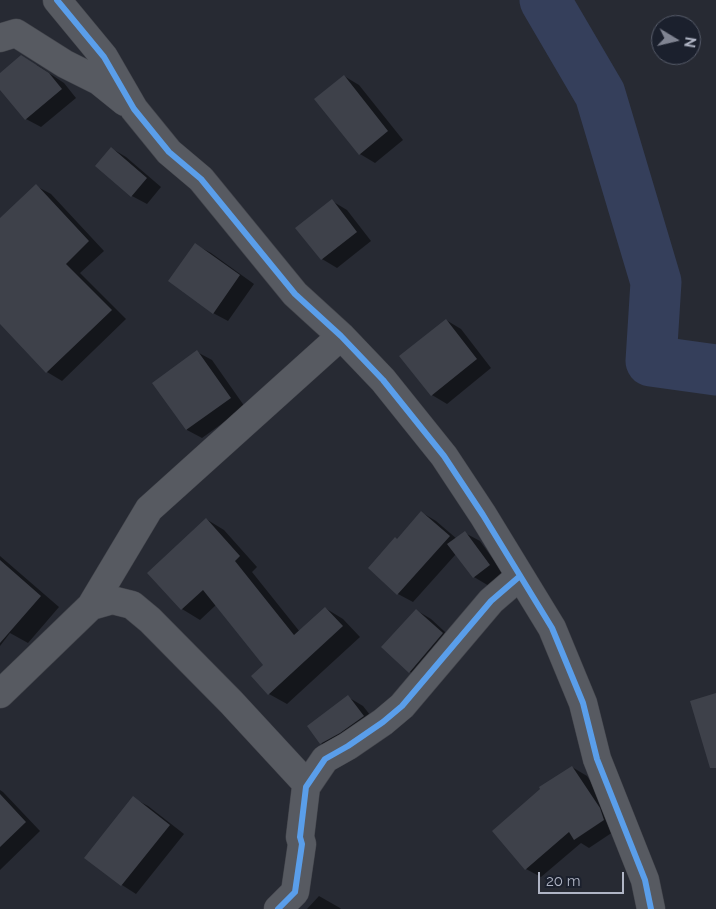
<!DOCTYPE html>
<html>
<head>
<meta charset="utf-8">
<style>
	body { margin:0 }
	#map { position:relative; width:716px; height:909px; overflow:hidden; background:#272a33; font-family:Raleway,sans-serif }
	canvas { display:block }
	.north { position:absolute; left:651px; top:15px; width:50px; height:50px; box-sizing:border-box; background:#1b202d; border:1px solid #575c6a; border-radius:50%; rotate:99deg; font-size:14px; font-weight:700; line-height:20px; text-align:center; color:#b0b5c5 }
	.north::after { content:''; display:block; margin:auto; width:18px; height:22px; background:#808492; clip-path:polygon(50% 0,100% 100%,50% 72%,0 100%) }
	.scale { position:absolute; left:538px; top:872px; width:86px; height:22px; box-sizing:border-box; border:2px solid #b0b5c5; border-top:0; padding-left:6px; font-size:15px; line-height:18px; white-space:nowrap; color:#b0b5c5; -webkit-text-stroke:4px #1b202d; paint-order:stroke }
</style>
</head>
<body>
<div id="map">
<canvas width="716" height="909"></canvas>
<div class="north">N</div>
<div class="scale">20 m</div>
</div>
<script>
const context = document.querySelector('canvas').getContext('2d');
context.lineJoin = 'round';
function fill(path, color) { context.fillStyle = color; context.fill(path, 'evenodd'); }
const poly = rows => new Path2D(rows.map(r => 'M' + r).join(''));
function strokePath(path, color, width, dash) { context.strokeStyle = color; context.lineWidth = width; context.lineCap = dash ? 'butt' : 'round'; context.setLineDash(dash || []); context.stroke(path); }
fill(poly([
	[37,65,64,83,76,98,41,127,26,119,0,88,0,74],
	[344,76,359,85,403,140,375,163,360,154],
	[111,148,126,157,161,187,147,204,132,196],
	[36,186,51,194,104,251,80,273,126,319,62,381,47,372,0,322,0,235],
	[332,201,347,210,371,241,337,268,322,259],
	[196,245,211,253,254,284,228,321,213,313],
	[446,320,461,329,491,368,447,404,432,395],
	[197,352,212,360,245,407,202,438,187,430,154,383],
	[421,512,436,521,457,539,465,533,480,541,504,574,489,586,474,577,456,554,413,602,398,594,397,540],
	[206,519,224,530,257,567,252,572,300,632,325,608,343,619,360,637,287,704,269,694,264,665,216,605,200,620,182,609],
	[0,556,59,607,28,643,10,633,0,646],
	[416,610,431,619,457,643,425,681,410,672,383,647],
	[348,697,363,706,378,725,336,752,321,743],
	[572,767,587,776,615,818,619,828,589,848,581,843,541,877,526,869],
	[0,790,3,792,40,831,0,870],
	[133,798,148,806,184,834,136,894,122,885,86,857],
	[319,896,340,908,341,909,307,909]
]), '#0007');
strokePath(poly([
	[545,0,600,94,656,282,651,361,716,370]
]), '#353f5b', 51);
fill(poly([
	[21,55,49,73,62,89,25,120,0,90,0,73],
	[344,75,388,131,359,155,314,99],
	[111,147,147,178,131,197,95,166],
	[36,184,89,241,66,264,112,310,46,373,0,324,0,218],
	[332,199,357,232,321,260,295,228],
	[195,243,240,275,213,314,168,281],
	[446,319,477,359,431,396,399,356],
	[197,350,231,398,186,430,152,383],
	[421,511,450,536,397,595,368,568,395,537,397,539],
	[206,518,240,556,235,561,294,635,325,607,343,626,268,695,251,676,263,665,203,590,181,610,147,573],
	[465,531,490,565,473,578,447,544],
	[0,560,41,596,0,643],
	[416,609,443,633,409,673,381,647],
	[716,693,716,768,710,768,690,701],
	[348,695,364,716,340,733,320,744,307,726],
	[572,766,600,808,604,820,574,840,569,832,525,870,492,831,540,789,539,787],
	[0,794,26,822,0,847],
	[133,796,170,825,121,886,84,858]
]), '#3e414a');
const minor = poly([
	[57,0,104,57,134,109,169,152,201,179,295,294,341,336,383,380,444,456,483,515,552,628,583,703,597,759,645,880,651,909],
	[0,38,16,33,65,64,99,81,125,102],
	[91,606,149,509,341,336],
	[0,694,91,606,112,600,132,605,150,620,231,702,304,781,306,787],
	[278,909,295,892,302,844,300,837,306,787,325,759,348,746,383,722,402,706,491,601,520,576]
]);
strokePath(minor, '#43454c', 29);
strokePath(minor, '#575a61', 28);
strokePath(poly([
	[57,0,104,57,134,109,169,152,201,179,295,294,341,336,383,380,444,456,483,515,552,628,583,703,597,759,645,880,651,909],
	[278,909,295,892,302,844,300,837,306,787,325,759,348,746,383,722,402,706,491,601,520,576]
]), '#5a9eea', 6);
</script>
</body>
</html>
